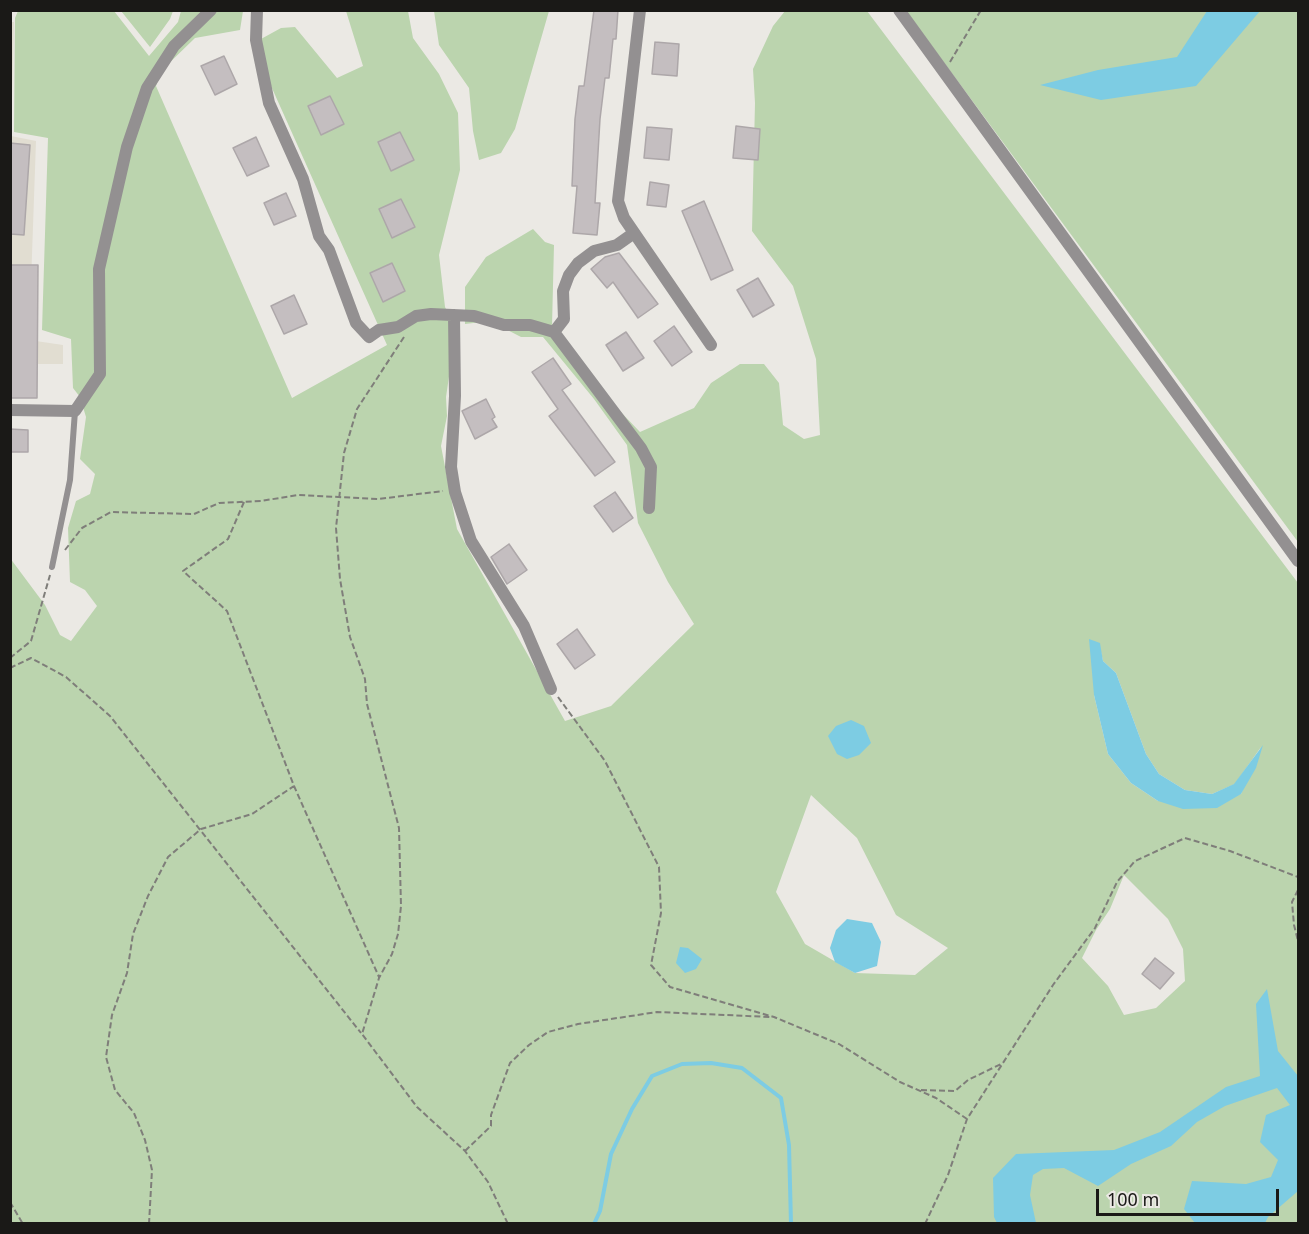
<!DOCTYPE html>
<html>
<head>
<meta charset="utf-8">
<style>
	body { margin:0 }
	#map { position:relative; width:1309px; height:1234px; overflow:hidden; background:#ebe9e4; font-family:"Noto Sans",sans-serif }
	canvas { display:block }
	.frame { position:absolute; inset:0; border:12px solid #1a1917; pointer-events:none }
	.scale { position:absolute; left:1096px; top:1189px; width:183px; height:27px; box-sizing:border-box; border:3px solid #1a1917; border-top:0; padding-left:8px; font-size:18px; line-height:21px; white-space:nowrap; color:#1a1917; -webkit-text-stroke:4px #ebe9e4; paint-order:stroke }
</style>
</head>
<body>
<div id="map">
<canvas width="1309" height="1234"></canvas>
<div class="frame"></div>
<div class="scale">100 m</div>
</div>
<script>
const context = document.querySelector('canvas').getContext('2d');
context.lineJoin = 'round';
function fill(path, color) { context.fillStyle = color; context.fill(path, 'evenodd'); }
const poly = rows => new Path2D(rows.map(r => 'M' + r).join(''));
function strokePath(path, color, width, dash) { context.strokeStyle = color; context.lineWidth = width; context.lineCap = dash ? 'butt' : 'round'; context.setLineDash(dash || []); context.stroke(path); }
fill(poly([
	[11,22,14,22,11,136,36,141,29,340,63,345,63,364,11,364]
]), '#e1ddd1');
fill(poly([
	[18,11,114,11,149,56,178,22,181,11,243,11,240,30,195,38,161,71,156,86,292,398,387,345,267,77,261,39,281,28,295,27,337,78,363,66,346,11,408,11,413,38,439,74,458,113,460,170,439,255,445,307,456,329,446,397,447,416,441,446,457,529,565,721,611,706,694,624,668,582,638,523,627,445,594,399,543,337,521,337,490,321,465,324,465,287,486,257,533,229,545,242,554,245,552,326,590,380,640,432,694,408,711,383,740,364,764,364,779,383,783,425,804,439,820,435,816,359,793,286,752,231,755,103,753,69,773,26,785,11,867,11,1298,583,1298,1223,11,1223,10,558,45,605,60,635,71,641,97,606,85,590,70,582,68,528,76,501,90,494,95,474,80,459,86,417,80,397,73,388,71,339,42,330,48,138,14,132,15,18],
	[1099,643,1103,661,1116,673,1146,754,1159,774,1185,790,1212,794,1235,784,1261,747,1241,794,1158,801,1131,783,1108,754,1094,695],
	[811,795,857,838,896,915,948,948,915,975,855,973,805,944,776,892],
	[1124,875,1168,919,1183,949,1185,981,1156,1008,1124,1015,1108,986,1082,958,1096,930,1110,909],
	[121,11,173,11,170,19,150,47],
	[434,11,549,11,515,129,501,153,479,160,473,131,469,88,439,45],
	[906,11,1298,11,1298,542]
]), '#bbd4ae');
fill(poly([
	[1207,11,1260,11,1196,86,1101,100,1040,85,1098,70,1177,57],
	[1089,639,1100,643,1103,661,1116,673,1146,754,1159,774,1185,790,1212,794,1234,784,1263,745,1256,768,1241,794,1217,808,1183,809,1158,801,1131,783,1108,754,1094,695],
	[851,720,864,726,871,743,859,755,847,759,837,754,828,736,836,726],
	[847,919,872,923,881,942,877,966,855,973,835,962,830,948,836,930],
	[680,947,688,948,702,959,696,969,685,973,676,963],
	[1267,989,1278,1051,1298,1076,1298,1191,1268,1217,1265,1223,1195,1223,1184,1209,1192,1181,1246,1184,1271,1177,1278,1160,1260,1142,1266,1115,1290,1105,1277,1088,1225,1106,1197,1122,1171,1146,1131,1164,1098,1186,1064,1168,1043,1169,1033,1175,1030,1195,1036,1223,997,1223,994,1217,993,1178,1016,1154,1114,1150,1160,1132,1226,1087,1260,1076,1256,1004]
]), '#7dcce3');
strokePath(poly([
	[594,1224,600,1211,611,1154,632,1109,652,1076,682,1064,711,1063,742,1068,781,1098,789,1145,791,1224]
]), '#7dcce3', 4);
const building = poly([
	[594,10,618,10,616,39,613,39,609,78,605,78,600,119,595,203,600,203,597,235,573,233,577,186,572,186,575,119,579,86,584,86,594,10],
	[655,42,679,44,677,76,652,74,655,42],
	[224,56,237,84,215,95,201,66,224,56],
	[330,96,344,124,321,135,308,106,330,96],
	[736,126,760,129,758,160,733,158,736,126],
	[647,127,672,129,669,160,644,158,647,127],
	[400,132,414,160,391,171,378,142,400,132],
	[256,137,269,166,247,176,233,148,256,137],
	[10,143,30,145,24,235,10,234,10,143],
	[650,182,669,185,666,207,647,205,650,182],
	[286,193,296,216,274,225,264,203,286,193],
	[401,199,415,227,392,238,379,209,401,199],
	[704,201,733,270,711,280,682,211,704,201],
	[619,253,658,304,638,318,613,282,607,288,591,269,605,257,619,253],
	[392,263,405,291,383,302,370,273,392,263],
	[11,265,38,265,37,398,10,398,11,265],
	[758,278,774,305,753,317,737,290,758,278],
	[294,295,307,324,284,334,271,306,294,295],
	[674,326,692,352,672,366,654,341,674,326],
	[626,332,644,358,623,371,606,345,626,332],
	[553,358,571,384,562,390,615,462,595,476,549,416,558,409,532,372,553,358],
	[486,399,495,417,492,419,497,427,475,439,462,411,486,399],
	[10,429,28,430,28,452,10,452,10,429],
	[615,492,633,518,613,532,594,506,615,492],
	[509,544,527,570,507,584,491,557,509,544],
	[577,629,595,655,575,669,557,644,577,629],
	[1155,958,1174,973,1160,989,1142,974,1155,958]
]);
fill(building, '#c4bec0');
strokePath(building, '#ada7a9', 1.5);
strokePath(poly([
	[950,62,981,10],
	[404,337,357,409,344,453,336,528,340,579,350,637,365,679,367,704,399,828,401,906,398,934,392,954,379,978,362,1034,417,1107,465,1151,488,1182,508,1224],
	[244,502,228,539,183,571,227,611,294,786,379,977],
	[65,550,82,528,111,512,194,514,219,503,261,501,298,495,378,499,443,491],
	[10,658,31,641,50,575],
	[10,668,31,658,66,677,110,716,361,1033],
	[558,697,605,761,659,867,661,913,651,965,670,987,774,1017,839,1044,900,1082,936,1098,967,1119],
	[1298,890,1292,902,1294,925,1298,941],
	[921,1090,955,1091,968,1080,1001,1064],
	[465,1151,491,1126,491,1115,510,1063,529,1045,548,1032,578,1024,657,1012,771,1017],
	[10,1202,23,1224],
	[149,1224,152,1170,145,1140,134,1113,115,1090,106,1057,112,1015,127,973,133,934,148,896,168,857,201,829,252,814,294,786],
	[925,1224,948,1175,967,1119,1053,985,1095,928,1117,882,1135,861,1185,838,1230,851,1298,877]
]), '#7f7e7a', 2, [6, 3]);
strokePath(poly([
	[52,567,70,480,75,411]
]), '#939091', 6);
strokePath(poly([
	[257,10,256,40,269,103,303,179,319,236,329,250,356,323,369,337,379,330,398,327,416,316,431,314,474,316,504,325,530,325,554,332,641,448,651,467,649,508],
	[640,10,618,201,624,218,711,345],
	[899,10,1298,561],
	[454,315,455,396,451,467,455,492,471,541,524,626,551,689],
	[554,332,564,319,563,291,569,275,578,263,594,251,617,245,634,233],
	[10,410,75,411,100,374,99,269,127,147,147,88,174,46,211,10]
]), '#939091', 12);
</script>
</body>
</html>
